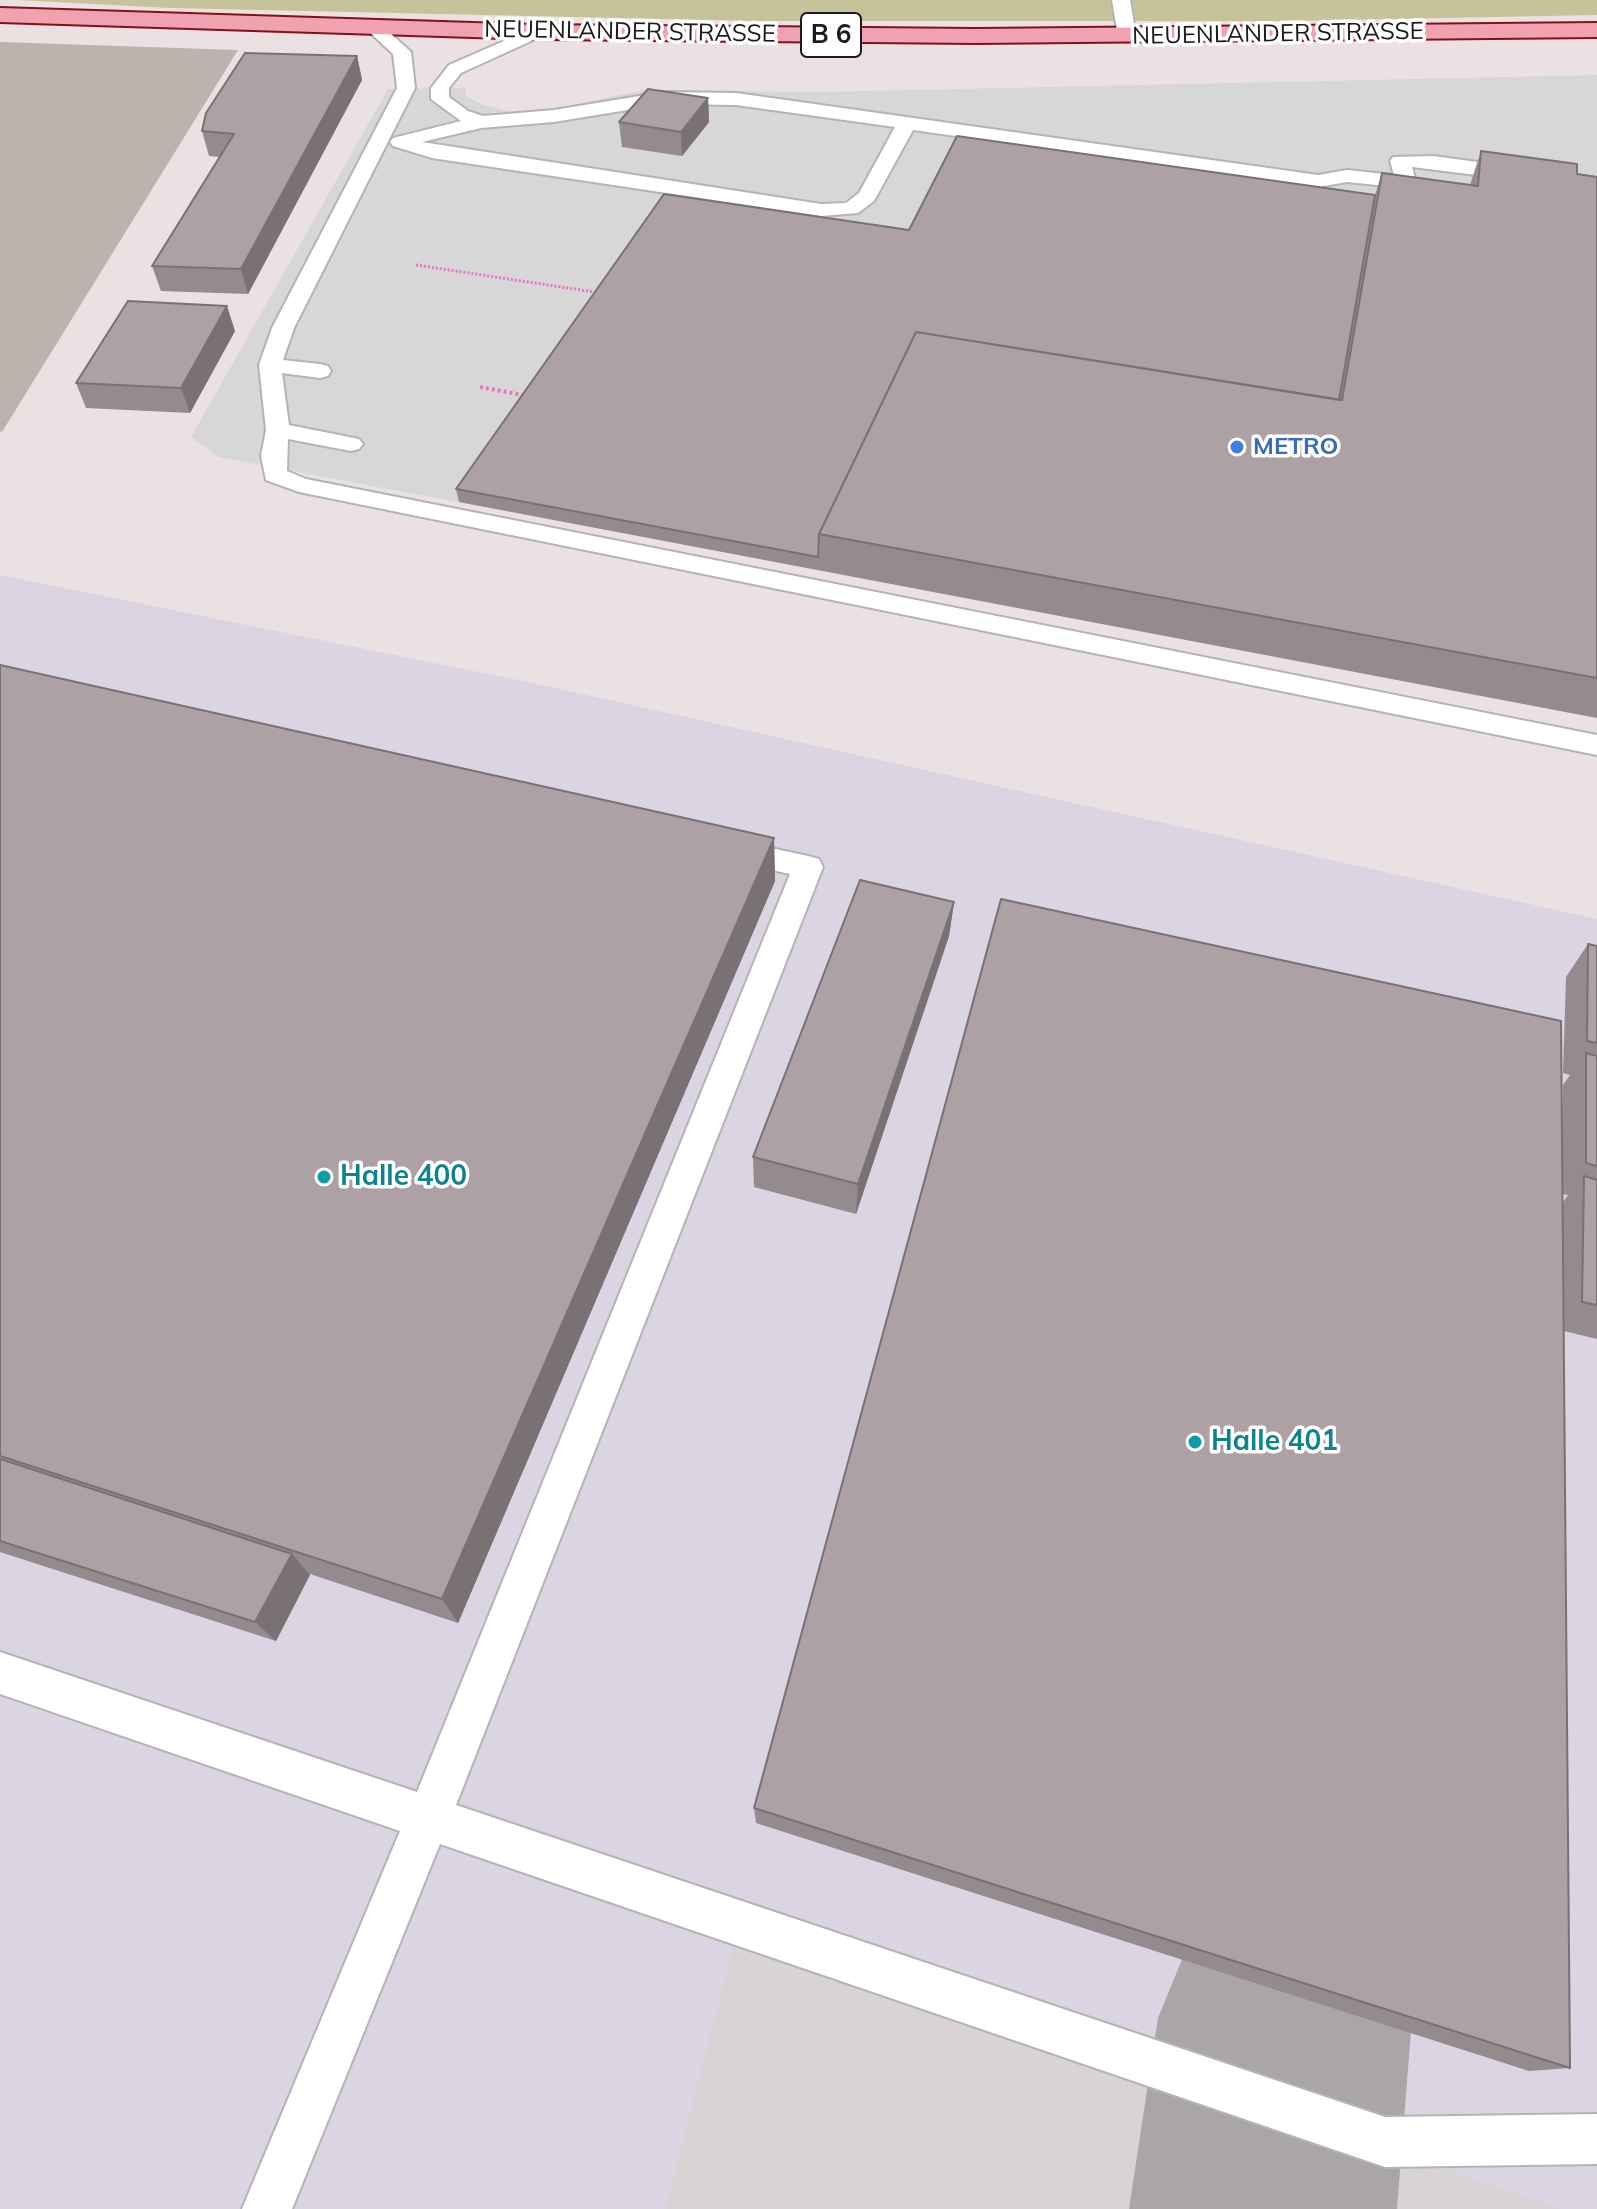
<!DOCTYPE html>
<html>
<head>
<meta charset="utf-8">
<style>
	body { margin:0 }
	canvas { display:block; background:#ebe1e2 }
</style>
</head>
<body>
<canvas width="1597" height="2209"></canvas>
<script>
const context = document.querySelector('canvas').getContext('2d');
context.lineJoin = 'round';
function fill(path, color) { context.fillStyle = color; context.fill(path, 'evenodd'); }
const poly = rows => new Path2D(rows.map(r => 'M' + r).join(''));
function strokePath(path, color, width, dash) { context.strokeStyle = color; context.lineWidth = width; context.lineCap = dash ? 'butt' : 'round'; context.setLineDash(dash || []); context.stroke(path); }
function write(font, color, halo, rows, align = 'center') {
  context.font = font + ' Mulish,sans-serif'; context.lineWidth = 7; context.setLineDash([]); context.textBaseline = 'middle'; context.strokeStyle = halo; context.fillStyle = color; for (const [text, x, y, turn = 0] of rows) {
    context.save(); context.translate(x, y); context.rotate((+turn || 0) * Math.PI / 180); context.textAlign = isNaN(turn) ? turn : align; if (halo) context.strokeText(text, 0, 0); context.fillText(text, 0, 0); context.restore();
  }
}
fill(poly([
	[0,575,528,682,1597,919,1597,2209,0,2209]
]), '#dad4e3');
fill(poly([
	[737,1931,1562,2209,666,2209]
]), '#dad3d3');
fill(poly([
	[0,42,238,50,2,432,0,431]
]), '#beb2ae');
fill(poly([
	[17,0,1597,0,1597,15,1292,21,755,21,170,8]
]), '#c6c39b');
fill(poly([
	[1597,75,1597,238,914,368,818,570,218,457,191,437,388,89,465,88,466,96,481,104,513,112,564,107,643,90,819,92]
]), '#d7d7d7');
fill(poly([
	[1285,1891,1375,1928,1412,2018,1397,2209,1129,2209,1158,2018,1195,1928,1285,1891]
]), '#aaa5a6');
const service = poly([
	[1112,0,1130,0,1136,36,1133,40,1121,40,1118,36,1112,0],
	[373,22,379,23,411,52,415,88,294,328,283,360,320,364,328,366,331,371,328,376,320,378,282,373,289,425,359,439,363,444,359,449,351,451,288,439,287,471,306,479,1597,735,1597,755,299,492,266,480,261,456,266,430,259,365,272,328,397,88,393,54,364,27,373,22],
	[536,27,545,32,542,36,461,73,449,88,449,97,468,111,483,116,554,110,664,92,736,93,1318,175,1347,170,1394,175,1390,161,1393,157,1433,156,1597,178,1597,190,1412,167,1416,182,1406,188,1347,182,1318,187,913,130,874,201,858,213,821,216,432,158,393,146,390,142,393,138,461,121,431,99,431,88,449,65,536,27],
	[664,104,736,105,895,127,859,193,846,203,821,204,422,142,481,128,554,122,664,104],
	[729,839,808,856,819,859,823,867,456,1805,1385,2117,1597,2114,1597,2164,1385,2167,440,1844,292,2209,242,2209,400,1831,0,1694,0,1652,417,1792,790,874,718,858,714,850,718,842,729,839]
]);
const primary = poly([
	[0,8,536,25,975,29,1597,23,1597,37,975,43,536,39,0,22,0,8]
]);
strokePath(service, '#b4b4b4', 4);
strokePath(primary, '#81111c', 4);
strokePath(poly([
	[416,265,601,293]
]), '#e875c2', 3, [2, 2]);
strokePath(poly([
	[480,387,528,396]
]), '#e875c2', 4, [3, 3]);
fill(service, '#fff');
fill(primary, '#f0a2b1');
fill(poly([
	[357,56,362,80,248,294,161,291,152,266,220,157,209,156,202,131],
	[708,98,709,122,682,156,622,147,619,122],
	[1481,151,1577,174,1597,177,1597,718,459,502,456,489,909,230,1375,195,1382,173,1470,185],
	[235,331,190,413,86,408,76,383],
	[0,665,774,838,775,881,458,1623,310,1574,276,1641,0,1552],
	[954,902,949,936,856,1214,754,1187,753,1157],
	[1588,944,1597,946,1597,1339,1564,1331,1570,2068,1529,2071,756,1823,754,1808,1562,1137,1563,1085,1570,1075,1563,1073,1566,977],
	[1562,1194,1568,1195,1563,1202]
]), '#958a8e');
fill(poly([
	[357,56,362,80,248,294,241,269],
	[708,98,709,122,682,156,681,132],
	[227,306,235,331,190,413,181,388],
	[774,838,775,881,458,1623,442,1599],
	[954,902,949,936,856,1214,858,1184],
	[292,1554,310,1575,276,1641,255,1622]
]), '#797174');
const building = poly([
	[245,53,357,56,241,269,152,266,234,134,202,131,206,113,245,53],
	[648,89,708,98,681,132,619,122,648,89],
	[957,136,1375,195,1339,400,916,332,819,534,818,557,456,489,664,194,909,230,957,136],
	[1481,151,1577,164,1577,174,1597,177,1597,678,819,534,916,332,1342,400,1382,173,1478,186,1481,151],
	[128,301,227,306,181,388,76,383,128,301],
	[0,665,774,838,442,1599,0,1456,0,665],
	[860,880,954,902,858,1184,753,1157,860,880],
	[1001,899,1561,1021,1570,2068,754,1808,1001,899],
	[1588,944,1597,946,1597,1043,1587,1041,1588,944],
	[1586,1053,1597,1056,1597,1166,1586,1163,1586,1053],
	[1584,1176,1597,1180,1597,1305,1582,1302,1584,1176],
	[0,1459,292,1554,255,1622,0,1541,0,1459]
]);
fill(building, '#ada1a5');
strokePath(building, '#797174', 2);
for (const [x, y, r, color] of [
	[1237,447,8,"#3f7fe0"],
	[324,1177,8,"#0f9aa8"],
	[1195,1442,8,"#0f9aa8"]
]) { const dot = new Path2D(); dot.arc(x, y, r, 0, 2 * Math.PI); context.fillStyle = color; context.fill(dot); strokePath(dot, '#fff', 3); }
write('24px', '#1b1b1b', '#fff', [
	["NEUENLANDER STRASSE",630,32,1],
	["NEUENLANDER STRASSE",1278,34,-1]
]);
write('bold 24px', '#366cbe', '#fff', [
	["METRO",1253,447]
], 'left');
for (const [x, y, w] of [
	[831,35,60]
]) { const box = new Path2D(); box.roundRect(x - w / 2, y - 22, w, 44, 6); context.fillStyle = '#fff'; context.fill(box); strokePath(box, '#1b1b1b', 2); }
write('bold 26px', '#1b1b1b', null, [
	["B 6",831,35]
]);
write('bold 28px', '#0d838f', '#fff', [
	["Halle 400",340,1177],
	["Halle 401",1211,1442]
], 'left');
</script>
</body>
</html>
